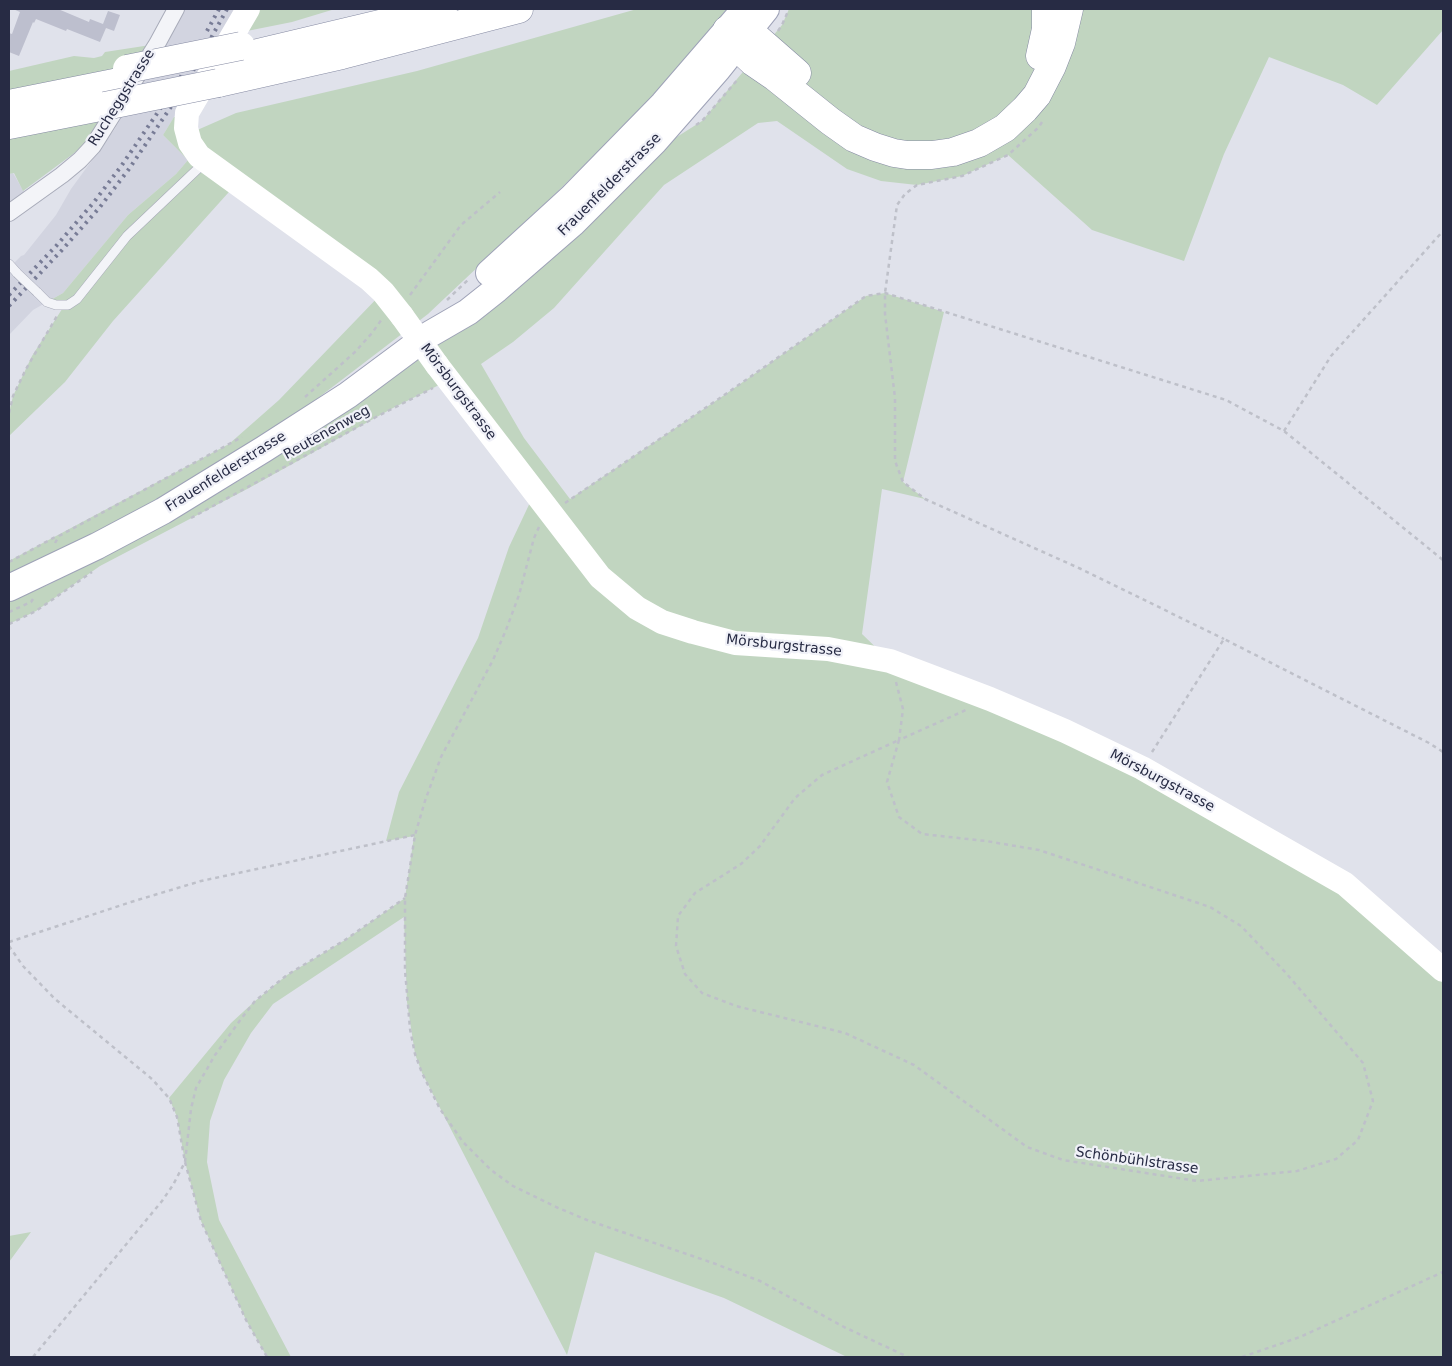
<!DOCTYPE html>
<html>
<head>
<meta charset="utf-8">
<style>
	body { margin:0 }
	#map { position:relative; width:1452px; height:1366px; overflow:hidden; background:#e0e2eb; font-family:"DejaVu Sans",sans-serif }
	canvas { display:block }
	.frame { position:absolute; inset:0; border:10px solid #272b44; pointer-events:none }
</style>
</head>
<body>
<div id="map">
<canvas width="1452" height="1366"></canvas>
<div class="frame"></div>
</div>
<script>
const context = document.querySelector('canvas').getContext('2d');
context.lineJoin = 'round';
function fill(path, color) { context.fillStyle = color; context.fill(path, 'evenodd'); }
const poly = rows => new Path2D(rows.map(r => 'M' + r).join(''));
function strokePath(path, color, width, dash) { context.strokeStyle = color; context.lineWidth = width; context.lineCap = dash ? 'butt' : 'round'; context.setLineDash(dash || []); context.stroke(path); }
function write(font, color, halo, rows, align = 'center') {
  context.font = font + ' "DejaVu Sans",sans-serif'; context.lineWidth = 4.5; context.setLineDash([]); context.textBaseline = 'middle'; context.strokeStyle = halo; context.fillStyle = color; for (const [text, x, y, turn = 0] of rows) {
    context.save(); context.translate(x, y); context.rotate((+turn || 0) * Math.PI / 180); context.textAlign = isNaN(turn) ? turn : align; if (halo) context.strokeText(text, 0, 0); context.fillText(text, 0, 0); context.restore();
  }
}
fill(poly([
	[184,9,241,9,163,135,188,160,176,174,128,215,63,293,33,310,9,335,9,268,21,256,24,255,56,215,71,189,114,130,163,49],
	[13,173,28,199,9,213,9,174]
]), '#d2d4e0');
fill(poly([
	[256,9,335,9,292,22,242,32],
	[637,9,727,9,662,86,619,131,552,197,428,314,284,424,186,488,9,577,9,561,229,444,279,400,383,292,237,183,113,321,65,382,9,436,9,413,13,396,32,356,64,306,47,302,63,293,128,215,176,174,188,160,163,135,174,117,197,112,195,131,236,113,417,71],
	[789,9,1443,9,1443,30,1377,105,1343,85,1269,57,1224,154,1184,261,1092,230,1008,155,962,176,917,185,881,181,847,169,777,121,758,123,664,185,554,308,513,342,481,364,524,438,570,499,720,398,866,296,885,293,944,312,903,482,925,499,882,489,862,634,890,661,990,699,1345,884,1443,970,1443,1357,847,1357,724,1298,595,1252,567,1355,422,1073,415,1054,407,1002,404,917,273,1004,251,1033,224,1080,210,1121,207,1162,219,1220,291,1357,267,1357,246,1320,201,1221,185,1162,177,1117,169,1098,231,1023,255,1001,287,975,345,940,405,898,414,836,386,841,399,792,478,638,509,547,535,492,449,380,393,408,249,488,100,566,36,611,9,624,9,602,50,584,119,548,180,516,255,471,338,417,457,330,661,147,702,121,782,25],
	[157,44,104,131,23,191,14,173,9,174,9,71,74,56,94,58,102,56,105,52],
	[31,1232,9,1262,9,1236]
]), '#c1d5c0');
fill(poly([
	[13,9,58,9,89,22,90,19,103,24,108,11,120,15,114,31,106,28,100,42,67,29,66,31,36,19,34,23,33,22,19,56,9,52,9,33,12,34,20,12]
]), '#bdbfce');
const lane = poly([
	[9,264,17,273],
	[37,292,47,302,56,305,68,305,77,299,127,236,205,162]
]);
const street = poly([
	[9,213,62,175,80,160,93,146,157,44,176,9]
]);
const primary = poly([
	[489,273,572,197,663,104,739,16],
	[9,588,97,546,163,511,264,449,348,395,430,334,468,312,497,289,572,224,655,141,718,69,766,9]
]);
const highway = poly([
	[727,30,736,46,753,62,775,77,830,121,854,138,875,147,894,153,907,155,932,155,953,152,979,143,1005,128,1025,109,1037,95,1052,66,1061,43,1069,9],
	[727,30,749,31,797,73],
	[1040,56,1046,29,1046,9],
	[232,59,443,9],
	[218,83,342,55,519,9],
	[9,104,119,82],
	[9,125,105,106]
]);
strokePath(lane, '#a8abb9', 10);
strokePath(street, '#a8abb9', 18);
strokePath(primary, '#9ea2b7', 28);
strokePath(highway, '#868ba3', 29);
strokePath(poly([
	[778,31,782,25,789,9],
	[1042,122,1039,127,1008,155,962,176,917,185,905,194,897,205,885,293,885,314,895,398,895,461,903,482,925,499,1081,569,1224,639],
	[696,125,702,121,739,78],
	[410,295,461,225,500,192],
	[447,300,470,278],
	[305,397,355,352,372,333,382,319],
	[9,413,13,396,26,369,57,316],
	[1284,431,1331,356,1443,231],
	[565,503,720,398,866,296,885,293,1226,400,1284,431,1443,560],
	[191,518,376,417,433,388],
	[539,527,534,538,519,595,506,630,493,660,441,757,425,801,415,835,405,898,405,970,410,1029,415,1054,422,1073,440,1109,463,1142,491,1170,513,1186,556,1207,587,1220,713,1263,760,1281,844,1327,908,1357],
	[55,543,59,536,242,437],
	[9,562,57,536],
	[9,612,31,602,33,599],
	[9,624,36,611,92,572],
	[896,682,903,709,899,740,966,710],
	[899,740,887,782,899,817,922,834,986,841,1039,850,1210,907,1241,926,1286,973,1363,1063,1373,1101,1358,1140,1336,1159,1297,1171,1197,1181,1063,1160,1027,1147,914,1065,845,1033,736,1006,702,993,685,974,676,946,678,916,695,893,741,864,760,846,795,798,822,775,899,740],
	[1152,752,1224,639,1429,743,1443,752],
	[9,942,131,902,201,881,415,835],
	[9,946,23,966,55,999,152,1079,169,1098,177,1117,185,1162,201,1221,246,1320,267,1357],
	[33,1357,162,1201,173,1185,185,1162,191,1109,196,1088,215,1055,241,1019,255,1001,287,975,345,940,405,898],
	[1242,1357,1300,1337,1443,1272]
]), '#bec0c9', 2.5, [4, 4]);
strokePath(lane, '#f3f4f8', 9);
strokePath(street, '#f3f4f8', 16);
strokePath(poly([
	[248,9,187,113,186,128,190,143,199,156,369,279,383,292,402,316],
	[437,365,600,577,637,608,662,622,693,632,735,643,828,649,890,661,990,699,1065,731,1142,768,1345,884,1443,970]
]), '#fff', 24);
strokePath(primary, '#fff', 26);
strokePath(highway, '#fff', 28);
strokePath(poly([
	[207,31,219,9],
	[9,295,57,245,94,202,122,165,175,87,197,48],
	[9,306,62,250,100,207,129,169,183,89,227,9]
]), '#787c96', 4, [2.5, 5]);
const laneBridge = poly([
	[17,273,37,292]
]);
const highwayBridge = poly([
	[127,69,241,46],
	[105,106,218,83]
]);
strokePath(laneBridge, '#a8abb9', 10, []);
strokePath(highwayBridge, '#868ba3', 29, []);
strokePath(laneBridge, '#f3f4f8', 9);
strokePath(poly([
	[402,316,437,365]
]), '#fff', 24);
strokePath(highwayBridge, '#fff', 28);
write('14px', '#272b44', '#f0f1f8', [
	["Rucheggstrasse",122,98,-58],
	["Frauenfelderstrasse",610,185,-45],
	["Mörsburgstrasse",458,392,53],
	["Reutenenweg",327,433,-29],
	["Frauenfelderstrasse",226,472,-32],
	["Mörsburgstrasse",784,646,6],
	["Mörsburgstrasse",1162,781,28],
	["Schönbühlstrasse",1137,1161,8]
]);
</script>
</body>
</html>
